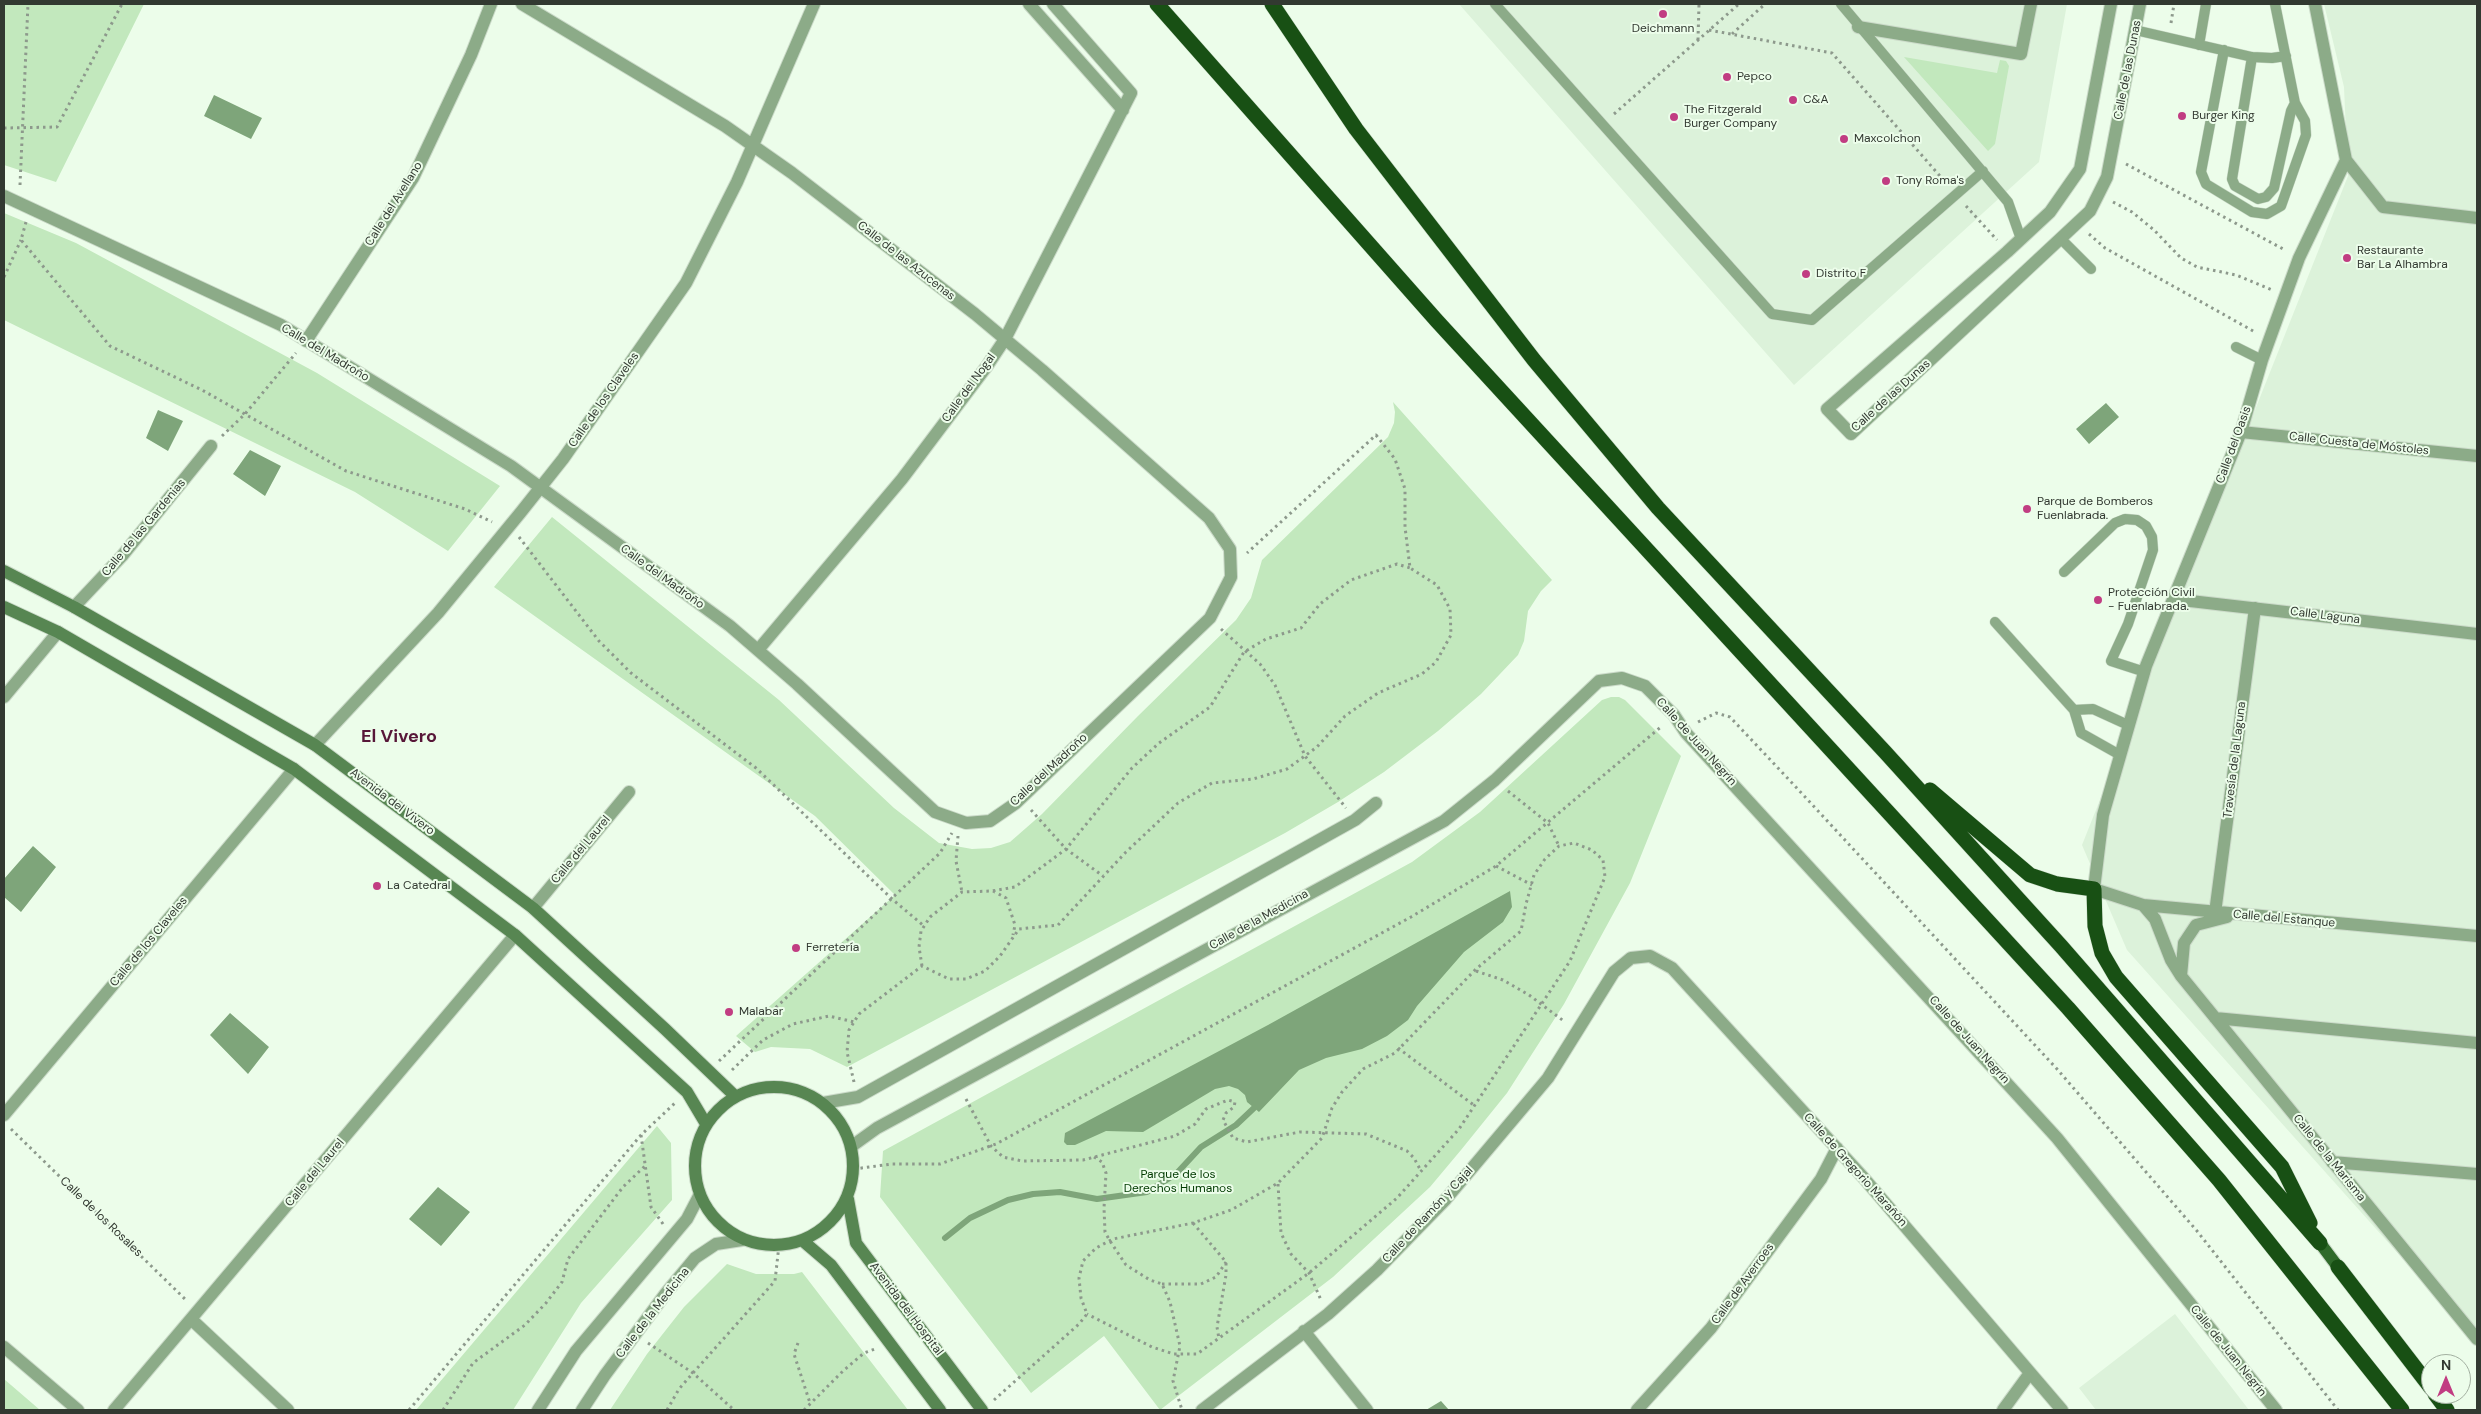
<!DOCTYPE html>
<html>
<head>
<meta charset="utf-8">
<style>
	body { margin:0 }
	#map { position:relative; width:2481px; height:1414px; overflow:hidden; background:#ecfdea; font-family:"DM Sans",sans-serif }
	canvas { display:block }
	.frame { position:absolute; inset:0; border:5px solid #323931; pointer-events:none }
	.north { position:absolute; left:2421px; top:1354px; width:50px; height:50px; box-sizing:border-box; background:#ecfdea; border:1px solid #a2afa0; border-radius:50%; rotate:0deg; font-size:14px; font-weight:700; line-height:20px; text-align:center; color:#323931 }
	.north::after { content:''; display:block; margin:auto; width:18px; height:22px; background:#c13d82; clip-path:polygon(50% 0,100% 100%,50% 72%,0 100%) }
</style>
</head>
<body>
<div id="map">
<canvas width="2481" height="1414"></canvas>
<div class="frame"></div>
<div class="north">N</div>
</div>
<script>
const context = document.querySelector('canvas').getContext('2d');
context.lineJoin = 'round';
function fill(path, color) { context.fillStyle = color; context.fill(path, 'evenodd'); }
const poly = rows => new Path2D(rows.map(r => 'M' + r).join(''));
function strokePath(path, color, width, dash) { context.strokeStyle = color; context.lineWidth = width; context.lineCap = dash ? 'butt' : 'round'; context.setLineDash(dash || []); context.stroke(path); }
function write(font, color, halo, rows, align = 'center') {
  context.font = font + ' "DM Sans",sans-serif'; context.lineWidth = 4; context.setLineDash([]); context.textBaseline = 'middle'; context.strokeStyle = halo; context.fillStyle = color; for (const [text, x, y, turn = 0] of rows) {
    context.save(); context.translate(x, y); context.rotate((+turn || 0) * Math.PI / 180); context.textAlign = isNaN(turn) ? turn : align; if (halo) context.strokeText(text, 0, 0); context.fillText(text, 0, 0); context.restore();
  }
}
fill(poly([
	[1459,4,2067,4,2039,162,1794,385],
	[2324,4,2477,4,2477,1342,2127,950,2082,845,2348,176,2344,87],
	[2175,1314,2249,1410,2096,1410,2079,1388]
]), '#dcf2da');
fill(poly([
	[4,4,144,4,56,182,4,165],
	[1904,57,1997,73,2000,60,2006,61,2009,66,1995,144,1988,151],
	[4,213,76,243,317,373,500,486,448,551,355,492,4,320],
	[1393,402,1552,580,1541,591,1528,611,1524,641,1518,655,1481,694,1438,731,1384,772,1338,802,1285,833,847,1067,810,1049,771,1047,755,1052,736,1036,895,895,815,816,494,587,552,517,779,700,894,808,939,843,972,849,991,848,1010,842,1042,814,1138,716,1236,620,1251,598,1262,560,1388,437,1394,423,1395,412],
	[1611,697,1619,697,1625,700,1681,756,1630,883,1564,1004,1507,1093,1461,1150,1430,1187,1333,1277,1160,1410,1104,1336,1031,1393,880,1197,883,1151,1412,862,1480,812,1602,700],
	[657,1126,671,1143,672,1200,581,1303,513,1410,416,1410],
	[727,1264,756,1274,794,1274,802,1272,908,1410,610,1410,647,1354,684,1307],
	[4,1379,40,1410,4,1410]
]), '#c2e8bd');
fill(poly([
	[214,95,262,118,251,139,204,116],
	[2106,403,2119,417,2089,444,2076,429],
	[158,410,183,421,168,451,146,438],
	[250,450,281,466,265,496,233,474],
	[33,846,56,867,21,912,4,897,4,879],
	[1510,891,1512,907,1503,922,1464,952,1417,1006,1408,1020,1387,1036,1362,1049,1326,1058,1299,1070,1259,1112,1247,1102,1245,1095,1238,1089,1229,1086,1215,1089,1143,1132,1106,1131,1075,1145,1067,1145,1064,1142,1065,1133,1268,1025],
	[230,1013,269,1047,248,1074,210,1035],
	[438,1187,470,1212,441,1246,409,1219],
	[1441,1401,1449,1410,1426,1410]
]), '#7ea57a');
strokePath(poly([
	[945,1238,970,1218,1008,1200,1033,1194,1060,1192,1097,1199,1147,1192,1176,1174,1201,1147,1236,1125,1254,1108]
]), '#7ea57a', 6);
const service = poly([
	[1495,4,1772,314,1812,320,1983,171],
	[1841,4,2008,202,2021,239],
	[2135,30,2252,57,2272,58,2286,56],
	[2199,45,2206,4],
	[2224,50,2201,172,2206,184,2252,212,2267,214,2281,206,2306,135,2305,121,2295,103,2275,4],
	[2252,57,2232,179,2235,186,2258,199,2266,197,2274,188,2291,111,2295,103],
	[2061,239,2091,269],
	[2236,347,2262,360],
	[2064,572,2115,523,2125,519,2137,520,2146,526,2152,537,2153,550,2128,624,2111,661,2145,672],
	[1995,622,2074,710,2081,733,2120,755],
	[2074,710,2093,709,2128,725]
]);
const minor = poly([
	[1029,4,1123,110],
	[2111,4,2080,169,2050,212,2007,252,1827,409,1851,434,2090,211,2107,177,2140,4],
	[2315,4,2346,160,2299,258,2262,360,2241,432,2146,666,2103,815,2094,889,2143,905,2477,936],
	[1858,27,2021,54,2031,4],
	[2346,160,2383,207,2477,218],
	[4,196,281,325,511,466,730,626,797,684,935,812,966,823,990,821,1016,803,1210,618,1231,577,1230,549,1209,518,1042,370,975,314,792,173,725,126,522,4],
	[306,341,413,178,471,55,491,4],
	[2241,432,2477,456],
	[2173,599,2477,634],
	[74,607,122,556,211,446],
	[758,650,902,479,987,366,1005,339,1131,93,1053,4],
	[4,697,58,632],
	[315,745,438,613,521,512,563,459,686,283,737,182,814,4],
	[2143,905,2155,919,2171,960,2181,976,2477,1339],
	[533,908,629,792],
	[2215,913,2255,608],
	[2181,976,2184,943,2196,925,2227,917],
	[2215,1018,2477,1043],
	[823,1103,858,1097,1355,820,1376,803],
	[4,1115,294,769],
	[852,1146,877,1128,1444,821,1495,780,1599,681,1622,678,1645,686,1674,715,1686,733,2057,1138,2276,1410],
	[2332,1162,2477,1174],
	[192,1320,288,1410],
	[1304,1331,1367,1410],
	[4,1347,78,1410],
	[114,1410,515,935],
	[538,1410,576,1351,687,1219,699,1196],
	[582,1410,605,1375,666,1293,695,1258,716,1244,742,1240],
	[1202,1410,1328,1314,1377,1270,1446,1199,1548,1078,1614,972,1631,958,1650,956,1672,968,1862,1176,2062,1410],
	[1637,1410,1711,1328,1821,1179,1837,1148],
	[2003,1410,2030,1373]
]);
const secondary = poly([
	[4,571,74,607,315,745,533,908,665,1029,735,1096],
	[4,607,58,632,294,769,515,935,687,1092,706,1124],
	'695 1166a79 79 0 1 1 158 0a79 79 0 1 1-158 0Z',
	[848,1199,856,1243,982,1410],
	[803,1241,831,1265,940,1410]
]);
const primary = poly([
	[2320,1243,2338,1267]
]);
const motorway = poly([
	[1157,4,1437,321,2068,1008,2219,1180,2402,1410],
	[1272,4,1356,129,1534,360,1658,508,1885,752,2061,946,2320,1243],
	[1930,790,2030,875,2057,884,2094,889,2095,926,2102,953,2116,977,2282,1167,2310,1223],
	[2338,1267,2431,1388],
	[2435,1394,2447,1410]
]);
strokePath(service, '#cbdac9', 11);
strokePath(minor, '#cbdac9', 14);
strokePath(secondary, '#cbdac9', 14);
strokePath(primary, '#cbdac9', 14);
strokePath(motorway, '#cbdac9', 16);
strokePath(poly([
	[2171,23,2174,4],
	[1709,30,1832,53,1947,184],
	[1732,34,1765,4],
	[1698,40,1699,4],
	[1614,114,1739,4],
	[4,128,57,127,122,4],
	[2126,164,2285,250],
	[20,185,28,4],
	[2113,202,2132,212,2154,230,2181,258,2197,267,2236,275,2272,290],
	[1966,206,1997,240],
	[26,222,21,240,110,346,202,390,346,471,465,509,492,522],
	[2089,234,2105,248,2255,332],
	[4,277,21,240],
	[222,436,245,414,296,353],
	[519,537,599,641,631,673,756,768,892,899,924,926],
	[1221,629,1260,664,1275,685,1305,756,1346,808],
	[1698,722,1716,713,1730,717,1794,785,2057,1069,2197,1231,2338,1410],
	[1508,791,1548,823,1559,846],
	[1031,810,1066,849,1103,876],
	[958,836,956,861,962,892],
	[1496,866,1532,885],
	[993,891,1006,898,1015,925,1013,935],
	[922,966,919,947,921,931,930,917,962,892,992,891,1015,887,1066,849,1132,768,1159,743,1210,707,1244,652,1266,639,1301,628,1320,604,1351,580,1397,564,1410,568],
	[1476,971,1503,980,1529,995,1565,1022],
	[1398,1048,1475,1106],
	[719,1061,940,853,952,833],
	[732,1070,763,1040,793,1024,829,1016,854,1022],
	[854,1082,847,1052,849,1030,859,1014,922,966,949,979,966,979,985,971,1000,956,1019,929,1058,925,1125,853,1178,803,1212,783,1253,779,1287,769,1317,747,1345,716,1378,693,1422,674,1436,662,1451,635,1450,609,1437,585,1410,568,1405,527,1405,489,1395,459,1376,435,1247,553],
	[966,1099,991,1146,1003,1157,1022,1161,1083,1160,1175,1136,1195,1124,1206,1109,1228,1100,1235,1102,1234,1107,1226,1113,1223,1120,1233,1138,1247,1142,1300,1132,1366,1134,1407,1151,1414,1158,1421,1171],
	[11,1129,187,1301],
	[641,1135,651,1207,663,1224],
	[1094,1157,1102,1162,1106,1173,1104,1208,1105,1232,1110,1241,1126,1265,1150,1280,1162,1284,1170,1302,1180,1346,1173,1381,1182,1410],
	[854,1169,892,1164,940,1164,996,1144,1411,917,1496,866,1662,726],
	[1278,1184,1281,1233,1291,1254,1309,1273,1321,1300],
	[1193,1223,1226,1262,1226,1275,1217,1327,1219,1339],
	[1162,1284,1201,1284,1216,1277,1226,1262],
	[648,1343,693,1373,734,1410],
	[798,1343,794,1354,810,1403],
	[994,1400,1079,1324,1087,1314,1081,1298,1079,1278,1083,1261,1096,1248,1113,1239,1193,1223,1231,1210,1278,1183,1322,1138,1332,1108,1342,1092,1363,1069,1395,1053,1475,970,1521,931,1526,904,1534,875,1545,859,1559,846,1574,843,1592,850,1603,860,1605,877,1570,961,1459,1129,1397,1198,1309,1273,1197,1354,1174,1354,1152,1347,1087,1314],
	[409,1410,641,1135,675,1103],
	[443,1410,473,1363,525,1325,546,1303,562,1282,568,1259,623,1187,646,1165],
	[667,1410,679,1389,693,1373,775,1281,779,1245],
	[804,1410,843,1371,864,1353,875,1349]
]), '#8d998c', 3, [2.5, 4]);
strokePath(service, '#8cab88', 10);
strokePath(minor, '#8cab88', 12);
strokePath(secondary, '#578652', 12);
strokePath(primary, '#2f6a2a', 12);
strokePath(motorway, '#185014', 15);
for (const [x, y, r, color] of [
	[1663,14,5,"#c13d82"],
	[1727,77,5,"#c13d82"],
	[1793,100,5,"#c13d82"],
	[2182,116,5,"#c13d82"],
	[1674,117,5,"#c13d82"],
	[1844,139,5,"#c13d82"],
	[1886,181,5,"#c13d82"],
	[2347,258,5,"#c13d82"],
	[1806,274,5,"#c13d82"],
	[2027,509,5,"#c13d82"],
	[2098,600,5,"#c13d82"],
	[377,886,5,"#c13d82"],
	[796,948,5,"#c13d82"],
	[729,1012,5,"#c13d82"]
]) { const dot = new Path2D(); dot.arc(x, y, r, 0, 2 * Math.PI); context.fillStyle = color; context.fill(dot); strokePath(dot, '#ecfdea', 2); }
write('12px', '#323931', '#ecfdea', [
	["Deichmann",1663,29,"center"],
	["Pepco",1737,77],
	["C&A",1803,100],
	["The Fitzgerald",1684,110],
	["Burger Company",1684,124],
	["Burger King",2192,116],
	["Maxcolchon",1854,139],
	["Tony Roma's",1896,181],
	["Restaurante",2357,251],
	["Bar La Alhambra",2357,265],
	["Distrito F",1816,274],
	["Parque de Bomberos",2037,502],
	["Fuenlabrada.",2037,516],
	["Protección Civil",2108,593],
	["- Fuenlabrada.",2108,607],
	["La Catedral",387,886],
	["Ferretería",806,948],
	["Malabar",739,1012]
], 'left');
write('12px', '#323931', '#ecfdea', [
	["Calle de las Dunas",2128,70,-79],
	["Calle del Avellano",394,204,-58],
	["Calle de las Azucenas",906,261,38],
	["Calle del Madroño",325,353,31],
	["Calle del Nogal",969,388,-54],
	["Calle de las Dunas",1891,396,-42],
	["Calle de los Claveles",604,400,-55],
	["Calle Cuesta de Móstoles",2359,444,6],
	["Calle del Oasis",2234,445,-70],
	["Calle de las Gardenias",144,528,-50],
	["Calle del Madroño",662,577,36],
	["Calle Laguna",2325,616,7],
	["Calle de Juan Negrín",1696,742,48],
	["Travesía de la Laguna",2235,760,-83],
	["Calle del Madroño",1049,770,-43],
	["Avenida del Vivero",392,802,37],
	["Calle del Laurel",581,850,-50],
	["Calle del Estanque",2284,919,5],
	["Calle de la Medicina",1259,920,-29],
	["Calle de los Claveles",149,942,-50],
	["Calle de Juan Negrín",1969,1040,48],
	["Calle de la Marisma",2329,1158,51],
	["Calle de Gregorio Marañón",1855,1170,48],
	["Calle del Laurel",315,1173,-50],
	["Calle de Ramón y Cajal",1428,1215,-47],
	["Calle de los Rosales",101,1217,44],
	["Calle de Averroes",1743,1284,-54],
	["Avenida del Hospital",906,1309,53],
	["Calle de la Medicina",653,1313,-52],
	["Calle de Juan Negrín",2228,1351,51]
]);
write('12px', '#003a00', '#ecfdea', [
	["Parque de los",1178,1175],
	["Derechos Humanos",1178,1189]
]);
write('bold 18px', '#571738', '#ecfdea', [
	["El Vivero",399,737]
]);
</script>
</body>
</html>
